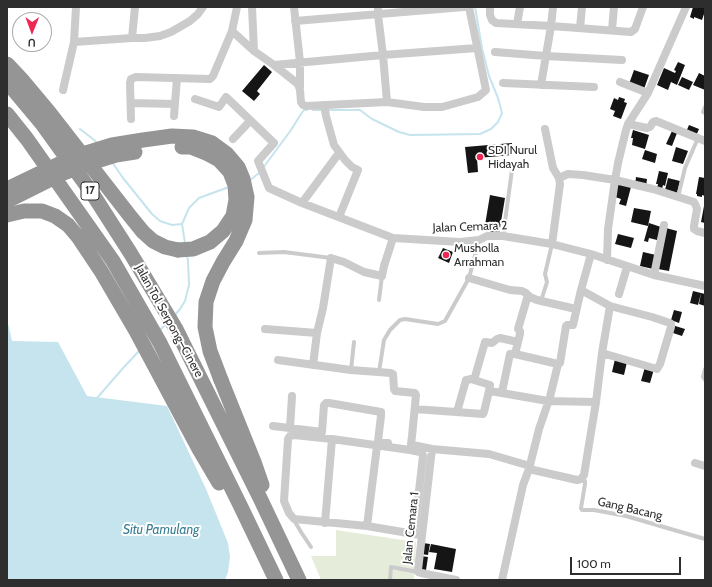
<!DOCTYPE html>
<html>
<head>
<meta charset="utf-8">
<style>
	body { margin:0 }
	#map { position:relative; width:712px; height:587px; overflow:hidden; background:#fff; font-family:Cabin,sans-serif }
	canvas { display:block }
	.frame { position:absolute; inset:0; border:8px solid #2e2e2e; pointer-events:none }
	.north { position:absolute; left:12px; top:12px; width:40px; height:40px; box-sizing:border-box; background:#fff; border:1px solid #ababab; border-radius:50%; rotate:181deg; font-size:11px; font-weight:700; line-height:16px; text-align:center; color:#2e2e2e }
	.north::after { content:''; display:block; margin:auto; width:14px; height:18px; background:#ee2754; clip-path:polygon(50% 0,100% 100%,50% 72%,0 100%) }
	.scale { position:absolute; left:570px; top:557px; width:111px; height:18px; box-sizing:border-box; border:2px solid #2e2e2e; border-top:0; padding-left:5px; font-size:12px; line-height:14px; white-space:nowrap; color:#2e2e2e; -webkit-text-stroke:3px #fff; paint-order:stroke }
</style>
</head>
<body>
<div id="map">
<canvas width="712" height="587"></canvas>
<div class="frame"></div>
<div class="north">U</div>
<div class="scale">100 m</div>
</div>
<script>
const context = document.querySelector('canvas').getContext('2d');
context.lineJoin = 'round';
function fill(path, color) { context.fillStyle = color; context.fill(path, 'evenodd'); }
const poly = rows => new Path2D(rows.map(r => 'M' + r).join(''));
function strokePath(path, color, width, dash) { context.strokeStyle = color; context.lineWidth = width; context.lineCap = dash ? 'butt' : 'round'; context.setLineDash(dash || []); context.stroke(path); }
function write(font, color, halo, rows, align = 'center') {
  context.font = font + ' Cabin,sans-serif'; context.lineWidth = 4; context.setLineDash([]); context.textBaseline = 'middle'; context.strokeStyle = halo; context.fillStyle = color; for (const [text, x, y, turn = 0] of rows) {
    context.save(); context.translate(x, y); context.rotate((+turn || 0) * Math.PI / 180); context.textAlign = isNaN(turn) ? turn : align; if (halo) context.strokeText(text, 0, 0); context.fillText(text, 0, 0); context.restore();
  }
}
fill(poly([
	[336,530,416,542,414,580,321,580,311,556,336,556]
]), '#e6ecda');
fill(poly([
	[7,319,12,341,58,342,87,396,167,406,206,489,228,543,230,557,228,572,225,580,7,580]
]), '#c5e4ed');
strokePath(poly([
	[313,110,323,110],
	[327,110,360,110,372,119,399,132,410,135,480,134,491,129,498,122,502,113,498,98,489,76,482,48,475,7],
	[80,129,93,139,97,143],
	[112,162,123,178,152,214,160,221,172,225,182,224],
	[263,168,291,130,301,114,304,110,307,110],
	[249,181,259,173],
	[185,243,182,224,189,208,199,198,229,187],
	[175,315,180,309,185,301,189,285,188,261,187,255],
	[159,331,166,324],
	[97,398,124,367,139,351]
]), '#c5e4ed', 2);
fill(poly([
	[693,7,705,7,705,11,702,20,694,17,694,19,690,17],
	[678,62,685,65,677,85,671,82,668,90,657,85,664,68,675,73,676,71,674,70],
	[264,65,272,72,257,91,260,94,254,101,242,91],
	[634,70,649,75,644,89,629,84],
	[699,73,705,76,705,90,693,85],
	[682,77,693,82,689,90,678,85],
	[619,97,625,99,624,102,627,103,621,119,613,116,615,111,610,109,614,98,618,100],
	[689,125,699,129,696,136,686,132],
	[633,130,649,135,645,149,632,145,633,138,631,138],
	[672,131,677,133,672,146,666,144],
	[512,143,513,155,477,158,478,172,468,173,465,147],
	[676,147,688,151,683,164,672,161],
	[645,150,657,154,655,163,642,159],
	[659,171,668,173,665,186,663,185,662,189,657,188,658,184,656,184],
	[636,177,647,179,646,187,635,185],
	[699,177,705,178,705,196,702,195,702,197,697,196,697,194,696,194],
	[668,178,680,181,677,193,665,190],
	[618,184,631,187,626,206,619,204,621,199,615,197],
	[490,195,505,198,499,234,484,231],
	[704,206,705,206,705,223,701,222],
	[634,208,651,211,648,226,631,222],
	[649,223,661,227,657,240,649,238,648,242,644,241],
	[666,228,677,231,669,271,658,269],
	[618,234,634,238,631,248,615,244],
	[443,248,453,252,449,263,438,258],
	[643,252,656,255,653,269,640,266],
	[693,291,701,293,698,305,690,303],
	[701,293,705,294,705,306,699,304],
	[674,310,682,312,679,323,671,320],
	[672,325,685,329,682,336,670,332],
	[615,359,627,362,624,375,612,372],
	[645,367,654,369,650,383,641,381],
	[423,543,430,544,428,555,421,554],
	[431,544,456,549,452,572,434,569,437,553,429,552],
	[421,556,428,557,426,570,419,569]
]), '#151515');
strokePath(poly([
	[705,107,703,112,705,113],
	[678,197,685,168,698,138],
	[503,236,512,170],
	[259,253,284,252,331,258],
	[379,300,382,276],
	[541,301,547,282,545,274,552,244],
	[705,369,703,377,705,380],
	[351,370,354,342],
	[379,372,384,340,390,330,400,320,405,319,438,324,445,321,469,278,479,240],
	[581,479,585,481,585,484,581,508,582,510,594,510,626,516,705,539],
	[294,520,301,532,311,547],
	[390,580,391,567,418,572]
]), '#cbcbcb', 4);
strokePath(poly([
	[252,7,254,51],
	[294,7,300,62,300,87],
	[378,7,378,15,383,55,387,102],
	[490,7,490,15,492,20,496,23,551,26,631,32,635,29,643,7],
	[295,21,464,7],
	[517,24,520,7],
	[580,28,582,7],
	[612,30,614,7],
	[232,31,254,51,274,65,298,84,300,90,301,102,303,105,306,106,387,102,424,107,442,107,478,97,486,90,469,7],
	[132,38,145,38,160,36,171,32,190,21,198,14,203,7],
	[74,42,132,38,135,7],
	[495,52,546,56,622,60],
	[274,65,383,55,477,48],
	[620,82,648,93],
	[503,83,594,87],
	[541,85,551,26,553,7],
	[63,90,74,42,76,7],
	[195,99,219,107,226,97,274,143,258,161,269,188,302,203,393,238,460,242,479,240,487,236,503,236,552,244,591,254,654,275,705,286],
	[131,103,175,104],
	[324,105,326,116,334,145,345,160,352,167,358,170,339,217],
	[174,116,177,78],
	[131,119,130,83,131,79,136,77,210,79,213,76,232,31,237,7],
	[628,124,647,128,650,127,653,122,656,121,705,141],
	[545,129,553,168,559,178],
	[233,139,250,121],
	[302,203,339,153],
	[552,244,560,184,559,178,568,174,583,175,615,180,653,189,694,202,696,206,697,209,694,226,694,229,697,231,705,233],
	[607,260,608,229,615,180,618,163,626,130,628,124,648,93,686,7],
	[654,275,664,225],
	[469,278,510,290,522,291,526,293,530,297,537,300,576,309],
	[581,290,610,306,652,317,670,323,671,324,671,327,660,364,657,369,602,353],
	[619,294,627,267],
	[265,329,317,333],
	[515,354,558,364],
	[278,360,351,370,391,373,393,374,394,389,395,391,415,393,416,395,412,436,411,444,413,445,432,449,489,454,530,466],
	[313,365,317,333,323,308,331,258,344,262,364,272,382,276,384,266,393,238],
	[474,380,485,342,492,343,497,339,500,338,518,342],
	[502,392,510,354,515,354,520,334,520,331,518,329,528,295],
	[415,409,483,414,484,412,489,391,496,392,548,401,596,402],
	[457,412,466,380,467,380,471,379,490,385,489,391],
	[273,426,322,432,324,405,326,403,329,403,381,412,381,416,378,441,379,443,388,443],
	[290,428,292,396],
	[432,449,418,570,418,572,421,573,456,580],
	[695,463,705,466],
	[529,469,577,480,581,479,584,475,596,402,602,353,610,306],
	[325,523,332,439],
	[367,526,377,446],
	[414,534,423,456,422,453,420,452,410,450,332,439,294,435,290,436,288,439,284,501,289,513,294,519,367,526,414,534,421,535],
	[502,580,523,485,529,469,539,429,550,397,558,364,560,363,566,326,567,325,573,325,581,290,591,254]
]), '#cbcbcb', 8);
strokePath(poly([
	[7,64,23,81,49,112,130,216,143,232,153,241,165,247,178,250],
	[7,82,43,125,92,193,131,254,176,329,260,498,299,580],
	[7,114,27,139,113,261,160,343,240,505,276,580],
	[7,215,24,211,42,211,55,216,68,225,79,238,101,271,136,331,199,449,219,483],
	[221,380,254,462,262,485]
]), '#959595', 15);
strokePath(poly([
	[7,189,57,165,86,153,112,145,143,140,172,136,193,137,212,143,227,154,238,167,243,179,247,197,245,220,236,241,223,262,213,281,206,302,205,327,210,351,221,380],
	[7,201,61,174,90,163,116,155,135,152],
	[178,250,193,249,210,242,223,231,233,216,236,200,235,185,230,172,219,160,206,153,191,147,182,147]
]), '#959595', 15);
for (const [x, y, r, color] of [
	[480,157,4,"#ee2754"],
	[446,255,4,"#ee2754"]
]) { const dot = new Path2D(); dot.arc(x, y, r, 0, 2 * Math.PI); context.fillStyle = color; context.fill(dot); strokePath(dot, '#fff', 1.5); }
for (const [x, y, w] of [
	[90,191,18]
]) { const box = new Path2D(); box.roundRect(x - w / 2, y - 9, w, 18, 3); context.fillStyle = '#fff'; context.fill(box); strokePath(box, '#2e2e2e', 1); }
write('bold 11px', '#2e2e2e', null, [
	["17",90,191]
]);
write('12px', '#2e2e2e', '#fff', [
	["SDI Nurul",488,150],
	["Hidayah",488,164],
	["Musholla",454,248],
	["Arrahman",454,262]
], 'left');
write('12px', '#2e2e2e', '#fff', [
	["Jalan Cemara 2",470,227,-2],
	["Jalan Tol Serpong–Cinere",169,321,61],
	["Gang Bacang",630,509,13],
	["Jalan Cemara 1",411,528,-84]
]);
write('italic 13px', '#387e93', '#fff', [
	["Situ Pamulang",161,530]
]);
</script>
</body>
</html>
